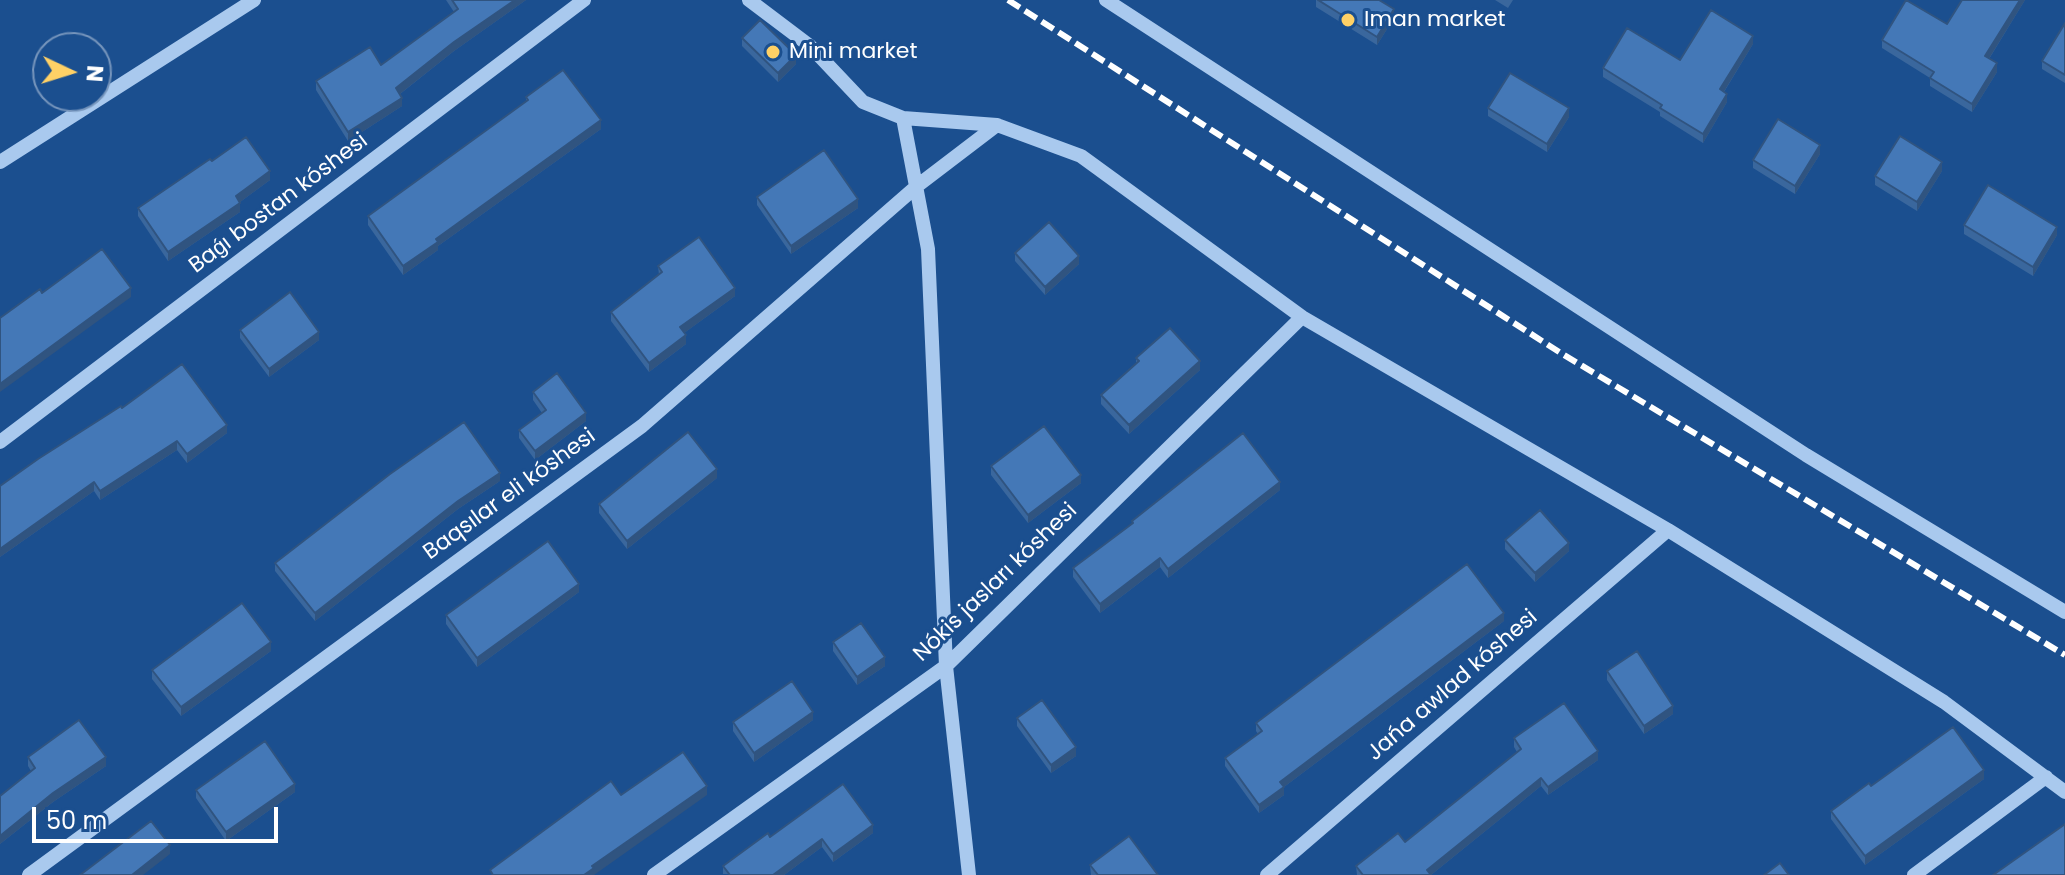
<!DOCTYPE html>
<html>
<head>
<meta charset="utf-8">
<style>
	body { margin:0 }
	#map { position:relative; width:2065px; height:875px; overflow:hidden; background:#1b4f8f; font-family:Poppins,sans-serif }
	canvas { display:block }
	.north { position:absolute; left:32px; top:32px; width:80px; height:80px; box-sizing:border-box; background:#1b4f8f; border:2px solid #7695bc; border-radius:50%; rotate:94deg; font-size:22px; font-weight:700; line-height:32px; text-align:center; color:#fff }
	.north::after { content:''; display:block; margin:auto; width:28px; height:36px; background:#ffd166; clip-path:polygon(50% 0,100% 100%,50% 72%,0 100%) }
	.scale { position:absolute; left:32px; top:807px; width:246px; height:36px; box-sizing:border-box; border:4px solid #fff; border-top:0; padding-left:10px; font-size:24px; line-height:28px; white-space:nowrap; color:#fff; -webkit-text-stroke:6px #1b4f8f; paint-order:stroke }
</style>
</head>
<body>
<div id="map">
<canvas width="2065" height="875"></canvas>
<div class="north">N</div>
<div class="scale">50 m</div>
</div>
<script>
const context = document.querySelector('canvas').getContext('2d');
context.lineJoin = 'round';
const poly = rows => new Path2D(rows.map(r => 'M' + r).join(''));
function strokePath(path, color, width, dash) { context.strokeStyle = color; context.lineWidth = width; context.lineCap = dash ? 'butt' : 'round'; context.setLineDash(dash || []); context.stroke(path); }
function fill(path, color) { context.fillStyle = color; context.fill(path, 'evenodd'); }
function write(font, color, halo, rows, align = 'center') {
  context.font = font + ' Poppins,sans-serif'; context.lineWidth = 6; context.setLineDash([]); context.textBaseline = 'middle'; context.strokeStyle = halo; context.fillStyle = color; for (const [text, x, y, turn = 0] of rows) {
    context.save(); context.translate(x, y); context.rotate((+turn || 0) * Math.PI / 180); context.textAlign = isNaN(turn) ? turn : align; if (halo) context.strokeText(text, 0, 0); context.fillText(text, 0, 0); context.restore();
  }
}
strokePath(poly([
	[749,0,810,46,863,102,903,118,997,125,1081,156,1302,317,1668,530,1944,702,2065,792],
	[1106,0,1806,455,2065,612],
	[903,118,928,249,946,666,969,875],
	[0,162,254,0],
	[0,442,584,0],
	[29,875,642,426,917,186,997,125],
	[654,875,946,666,1302,317],
	[1267,875,1668,530],
	[1914,875,2046,777]
]), '#a9c9ee', 14);
strokePath(poly([
	[1008,0,1564,355,2065,655]
]), '#fff', 6, [14, 6]);
fill(poly([
	[446,0,526,0,454,51,400,94,402,106,348,141,316,90,316,81,381,65,454,12],
	[1316,0,1379,0,1394,18,1377,45,1316,7],
	[1495,0,1513,0,1508,8],
	[1962,0,2025,0,1989,59,1997,72,1972,112,1930,86,1930,78,1882,48,1882,40,1947,24],
	[2065,23,2065,83,2042,69,2042,61],
	[742,38,796,64,778,82,742,46],
	[1753,44,1724,92,1727,102,1703,143,1660,116,1660,112,1603,77,1603,68,1680,60],
	[526,97,601,129,438,246,438,250,403,275,368,225,368,216,526,102],
	[1488,108,1569,117,1547,152,1488,116],
	[1820,154,1795,194,1753,168,1753,160],
	[212,161,270,180,240,202,240,212,168,261,138,216,138,208],
	[1942,171,1917,211,1875,185,1875,176],
	[757,197,858,208,791,254,757,205],
	[1964,225,2057,235,2033,276,1964,234],
	[1015,253,1079,264,1045,295,1015,261],
	[658,266,735,296,684,333,686,344,649,372,611,321,611,312,659,275],
	[240,330,319,340,269,377,240,338],
	[1136,358,1200,370,1129,434,1101,404,1101,395,1136,363],
	[533,392,586,421,535,460,519,438,519,430,542,413,533,400],
	[122,408,227,433,187,463,177,450,100,500,94,491,0,557,0,486],
	[991,466,1081,483,1028,523,991,475],
	[717,478,627,549,599,513,599,504],
	[500,481,458,509,315,621,275,571,275,563],
	[1280,490,1168,578,1160,567,1100,613,1073,577,1073,568,1132,524,1132,521],
	[1505,540,1569,551,1535,582,1505,549],
	[579,592,477,667,446,624,446,615],
	[1504,621,1284,787,1284,795,1259,813,1225,766,1225,758,1258,734,1256,731,1256,723],
	[833,642,885,666,857,685,833,651],
	[271,651,181,716,152,679,152,670],
	[1607,671,1673,714,1644,734,1607,680],
	[1017,718,1076,756,1051,773,1017,726],
	[813,720,754,762,733,731,733,722],
	[1514,738,1598,760,1548,795,1541,786,1431,875,1357,875,1356,866,1405,842,1517,752,1514,747],
	[28,757,106,766,53,802,0,844,0,796,31,771,28,766],
	[1984,779,1865,865,1831,819,1831,811,1871,786],
	[196,790,295,792,226,841,196,798],
	[873,833,833,862,822,847,784,875,723,874,723,866,770,837],
	[1090,865,1158,875,1091,875]
]), '#3a679d');
fill(poly([
	[515,0,526,0,454,51,396,97,396,88,454,42],
	[2020,0,2025,0,1985,65,1985,56],
	[1394,9,1394,18,1377,45,1377,37],
	[1753,36,1753,44,1720,98,1720,89],
	[796,55,796,64,778,82,778,73],
	[1997,63,1997,72,1972,112,1972,104],
	[1727,94,1727,102,1703,143,1703,134],
	[402,98,402,106,348,141,348,132],
	[1569,108,1569,117,1547,152,1547,144],
	[601,120,601,129,438,246,438,250,403,275,403,266,436,239],
	[1820,145,1820,154,1795,194,1795,186],
	[1942,162,1942,171,1917,211,1917,202],
	[270,171,270,180,236,205,236,196],
	[858,199,858,208,791,254,791,246],
	[240,203,240,212,168,261,168,252],
	[2057,227,2057,235,2033,276,2033,267],
	[1079,256,1079,264,1045,295,1045,287],
	[131,288,131,297,0,392,0,384],
	[735,288,735,296,680,336,680,327],
	[319,332,319,340,269,377,269,369],
	[686,335,686,344,649,372,649,363],
	[1200,361,1200,370,1129,434,1129,425],
	[586,413,586,421,535,460,535,451],
	[227,425,227,433,187,463,187,454],
	[177,441,177,450,100,500,100,491],
	[717,469,717,478,627,549,627,541],
	[500,473,500,481,458,509,315,621,315,613,458,501],
	[1081,475,1081,483,1028,523,1028,515],
	[94,482,94,491,0,557,0,549],
	[1280,482,1280,490,1168,578,1168,569],
	[1569,543,1569,551,1535,582,1535,573],
	[1160,558,1160,567,1100,613,1100,604],
	[579,584,579,592,477,667,477,658],
	[1504,613,1504,621,1284,787,1284,795,1259,813,1259,805,1280,782],
	[271,642,271,651,181,716,181,707],
	[885,657,885,666,857,685,857,677],
	[1673,706,1673,714,1644,734,1644,726],
	[813,712,813,720,754,762,754,753],
	[1076,747,1076,756,1051,773,1051,765],
	[1598,751,1598,760,1548,795,1548,787],
	[106,757,106,766,53,802,0,844,0,836,53,793],
	[1984,770,1984,779,1865,865,1865,856],
	[1541,778,1541,786,1431,875,1427,870],
	[295,784,295,792,226,841,226,832],
	[707,786,707,795,594,875,584,875,592,866],
	[873,825,873,833,833,862,833,854],
	[822,839,822,847,784,875,773,875],
	[170,845,170,854,143,875,132,875]
]), '#305480');
const building = poly([
	[452,0,515,0,454,42,396,88,402,98,348,132,316,81,370,47,381,65,458,9,452,0],
	[1318,0,1379,0,1394,9,1377,37,1318,0],
	[1906,0,1947,24,1962,0,2020,0,1985,56,1997,63,1972,104,1930,78,1934,72,1882,40,1906,0],
	[1711,10,1753,36,1720,89,1727,94,1703,134,1660,108,1662,105,1603,68,1627,28,1680,60,1711,10],
	[760,20,796,55,778,73,742,38,760,20],
	[2065,23,2065,75,2042,61,2065,23],
	[563,70,601,120,436,239,438,242,403,266,368,216,528,100,526,97,563,70],
	[1510,73,1569,108,1547,144,1488,108,1510,73],
	[1778,119,1820,145,1795,186,1753,160,1778,119],
	[1900,136,1942,162,1917,202,1875,176,1900,136],
	[246,137,270,171,236,196,240,203,168,252,138,208,210,159,212,161,246,137],
	[824,150,858,199,791,246,757,197,824,150],
	[1988,185,2057,227,2033,267,1964,225,1988,185],
	[1049,222,1079,256,1045,287,1015,253,1049,222],
	[699,237,735,288,680,327,686,335,649,363,611,312,662,272,658,266,699,237],
	[102,249,131,288,0,384,0,318,40,289,42,293,102,249],
	[290,292,319,332,269,369,240,330,290,292],
	[1170,328,1200,361,1129,425,1101,395,1139,361,1136,358,1170,328],
	[182,364,227,425,187,454,177,441,100,491,94,482,0,549,0,486,38,459,121,406,122,408,182,364],
	[557,373,586,413,535,451,519,430,546,410,533,392,557,373],
	[464,422,500,473,458,501,315,613,275,563,390,474,464,422],
	[1044,426,1081,475,1028,515,991,466,1044,426],
	[688,432,717,469,627,541,599,504,688,432],
	[1243,433,1280,482,1168,569,1160,558,1100,604,1073,568,1133,523,1132,521,1243,433],
	[1540,510,1569,543,1535,573,1505,540,1540,510],
	[548,541,579,584,477,658,446,615,548,541],
	[1467,564,1504,613,1280,782,1284,787,1259,805,1225,758,1262,731,1256,723,1467,564],
	[242,603,271,642,181,707,152,670,242,603],
	[861,623,885,657,857,677,833,642,861,623],
	[1637,651,1673,706,1644,726,1607,671,1637,651],
	[792,681,813,712,754,753,733,722,792,681],
	[1042,700,1076,747,1051,765,1017,718,1042,700],
	[1564,703,1598,751,1548,787,1541,778,1427,870,1431,875,1363,875,1356,866,1398,833,1405,842,1521,749,1514,738,1564,703],
	[79,720,106,757,53,793,0,836,0,796,35,768,28,757,79,720],
	[1953,727,1984,770,1865,856,1831,811,1869,783,1871,786,1953,727],
	[265,741,295,784,226,832,196,790,265,741],
	[683,752,707,786,592,866,594,868,584,875,493,875,490,870,611,781,621,795,683,752],
	[843,784,873,825,833,854,822,839,773,875,730,875,723,866,768,833,770,837,843,784],
	[151,821,170,845,132,875,80,875,151,821],
	[2065,824,2065,875,1993,875,2065,824],
	[1129,836,1158,875,1098,875,1090,865,1129,836],
	[1780,863,1789,875,1764,875,1780,863]
]);
fill(building, '#4478b7');
strokePath(building, '#305480', 2);
for (const [x, y, r, color] of [
	[1348,20,8,"#ffd166"],
	[773,52,8,"#ffd166"]
]) { const dot = new Path2D(); dot.arc(x, y, r, 0, 2 * Math.PI); context.fillStyle = color; context.fill(dot); strokePath(dot, '#1b4f8f', 3); }
write('22px', '#fff', '#1b4f8f', [
	["Iman market",1364,20],
	["Mini market",789,52]
], 'left');
write('22px', '#fff', '#1b4f8f', [
	["Baǵı bostan kóshesi",279,204,-37],
	["Baqsılar eli kóshesi",510,495,-36],
	["Nókis jasları kóshesi",996,583,-44],
	["Jańa awlad kóshesi",1453,686,-41]
]);
</script>
</body>
</html>
